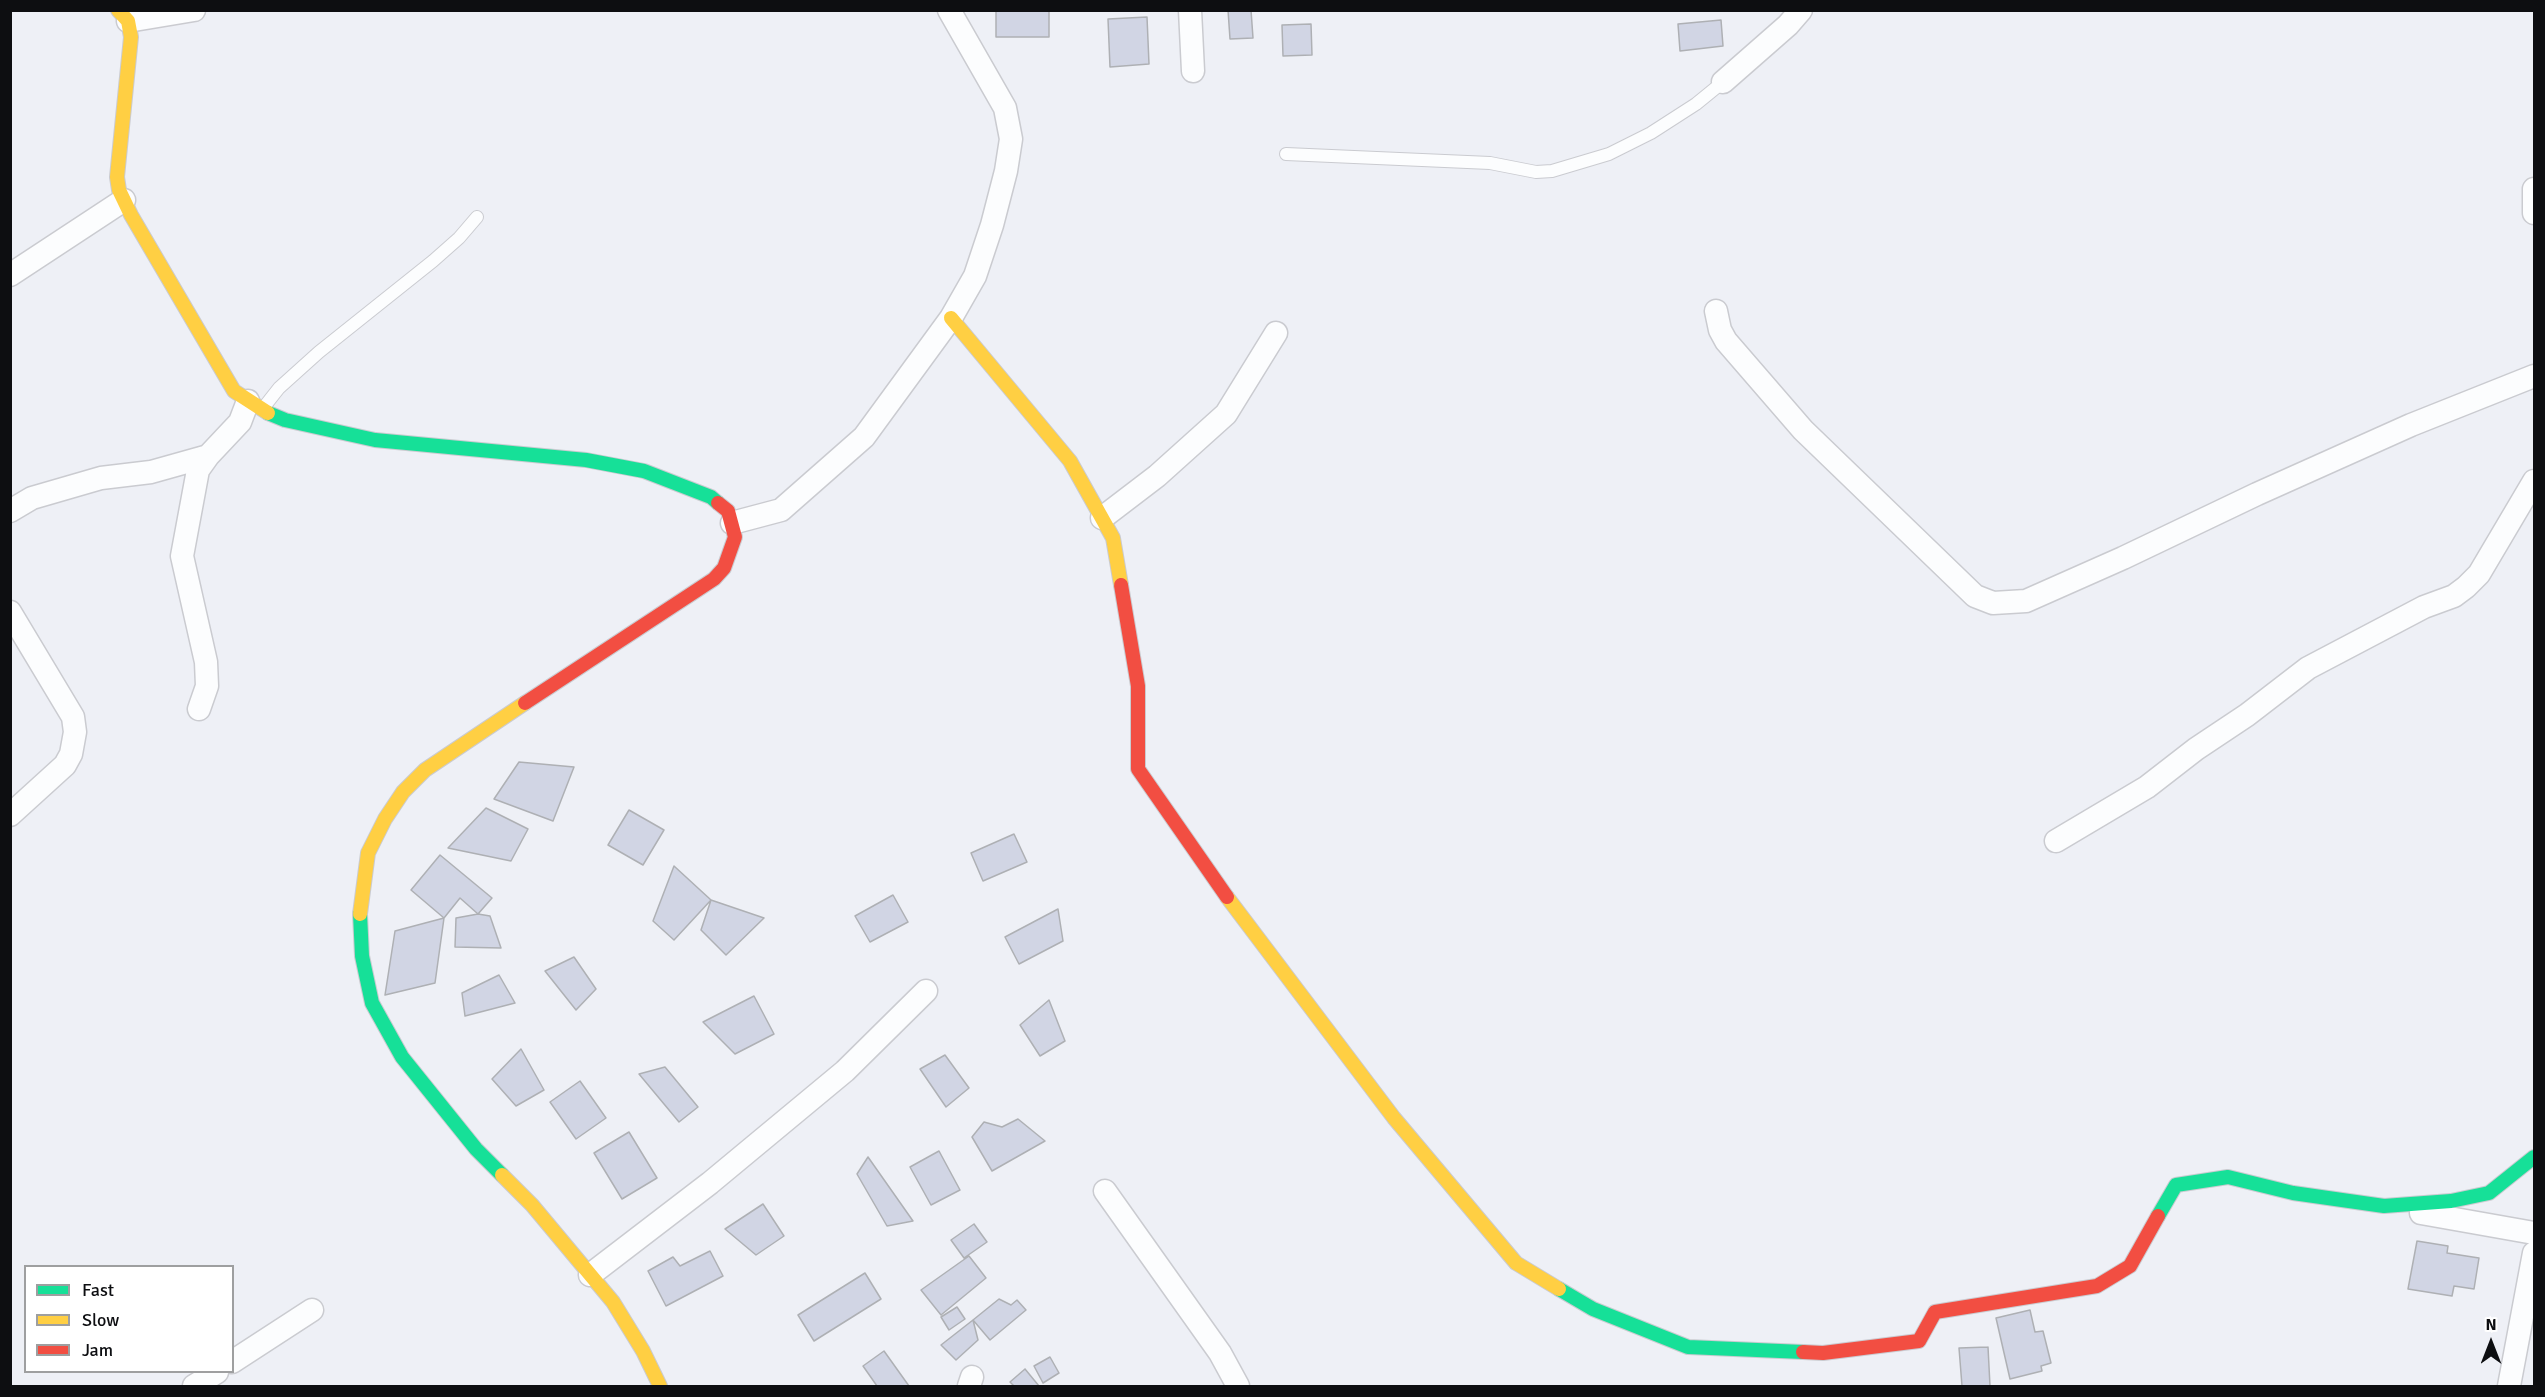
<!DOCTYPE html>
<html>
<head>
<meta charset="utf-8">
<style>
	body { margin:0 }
	#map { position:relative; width:2545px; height:1397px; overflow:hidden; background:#eef0f6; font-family:Signika,sans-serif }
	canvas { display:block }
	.frame { position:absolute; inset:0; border:12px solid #0d0e11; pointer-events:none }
	.legend { position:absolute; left:24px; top:1265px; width:210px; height:108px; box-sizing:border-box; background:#fff; border:2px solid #9e9fa0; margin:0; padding:8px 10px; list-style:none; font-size:18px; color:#0d0e11 }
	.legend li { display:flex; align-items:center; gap:12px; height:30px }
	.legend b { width:30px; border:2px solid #9e9fa0 }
	.north { position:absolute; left:2461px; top:1313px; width:60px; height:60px; -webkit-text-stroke:4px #fff; paint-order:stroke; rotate:0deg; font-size:16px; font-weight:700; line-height:24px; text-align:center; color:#0d0e11 }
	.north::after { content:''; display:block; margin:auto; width:21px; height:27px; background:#0d0e11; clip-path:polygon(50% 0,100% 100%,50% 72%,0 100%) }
</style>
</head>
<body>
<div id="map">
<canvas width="2545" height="1397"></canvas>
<div class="frame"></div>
<ul class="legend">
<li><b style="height:8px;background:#16e098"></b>Fast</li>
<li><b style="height:8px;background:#ffcf43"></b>Slow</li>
<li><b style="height:8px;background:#f24e42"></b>Jam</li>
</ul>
<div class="north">N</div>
</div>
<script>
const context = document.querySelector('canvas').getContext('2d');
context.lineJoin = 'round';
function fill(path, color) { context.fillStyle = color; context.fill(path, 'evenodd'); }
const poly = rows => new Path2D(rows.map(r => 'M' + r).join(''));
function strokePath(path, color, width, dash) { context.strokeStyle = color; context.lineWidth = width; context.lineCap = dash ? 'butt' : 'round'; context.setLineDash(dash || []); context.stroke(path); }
const building = poly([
	[996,10,1049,10,1049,37,996,37,996,10],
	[1228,10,1251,10,1253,38,1230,39,1228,10],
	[1147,17,1149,64,1110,67,1108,19,1147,17],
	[1721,20,1723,46,1680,51,1678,24,1721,20],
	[1311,24,1312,55,1283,56,1282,25,1311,24],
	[519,762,574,767,553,821,494,799,519,762],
	[486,808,528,829,511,861,448,848,486,808],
	[629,810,664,830,643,865,608,845,629,810],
	[1014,834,1027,862,983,881,971,853,1014,834],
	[440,855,492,898,478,914,460,898,444,918,411,890,440,855],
	[674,866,711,900,674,940,653,921,674,866],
	[893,895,908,922,870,942,855,916,893,895],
	[711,900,764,918,726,955,701,930,711,900],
	[1058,909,1063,941,1019,964,1005,937,1058,909],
	[478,914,490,916,501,948,455,947,456,918,478,914],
	[444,918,435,983,385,995,395,931,444,918],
	[574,957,596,989,576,1010,545,971,574,957],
	[499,975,515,1003,465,1016,462,993,499,975],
	[754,996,774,1034,735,1054,703,1022,754,996],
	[1049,1000,1065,1041,1040,1056,1020,1025,1049,1000],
	[521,1049,544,1090,516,1106,492,1079,521,1049],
	[945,1055,969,1088,946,1107,920,1069,945,1055],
	[665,1067,698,1107,679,1122,639,1074,665,1067],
	[580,1081,606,1118,576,1139,550,1102,580,1081],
	[1018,1119,1045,1141,992,1171,972,1137,984,1122,1002,1127,1018,1119],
	[629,1132,657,1178,622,1199,594,1153,629,1132],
	[939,1151,960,1190,931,1205,910,1167,939,1151],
	[868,1157,913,1221,887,1226,857,1174,868,1157],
	[763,1204,784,1236,756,1255,725,1229,763,1204],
	[974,1224,987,1242,964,1258,951,1240,974,1224],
	[2417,1241,2448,1246,2447,1253,2479,1258,2474,1289,2454,1286,2452,1296,2408,1289,2417,1241],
	[710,1251,723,1276,666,1306,648,1271,673,1257,680,1266,710,1251],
	[969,1256,986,1278,941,1315,921,1290,969,1256],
	[865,1273,881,1299,814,1341,798,1315,865,1273],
	[999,1299,1011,1305,1017,1300,1026,1310,990,1340,973,1320,999,1299],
	[957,1307,965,1319,949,1330,941,1317,957,1307],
	[2030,1310,2035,1332,2043,1331,2051,1363,2041,1366,2042,1371,2010,1379,1996,1318,2030,1310],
	[973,1320,978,1340,956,1360,941,1345,973,1320],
	[1988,1347,1990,1386,1962,1386,1959,1348,1988,1347],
	[884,1351,909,1386,877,1386,863,1366,884,1351],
	[1050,1357,1059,1373,1043,1383,1034,1366,1050,1357],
	[1025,1369,1039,1386,1014,1386,1010,1382,1025,1369]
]);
fill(building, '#d1d5e4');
strokePath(building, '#aeb0b4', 1.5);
const lane = poly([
	[1286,154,1490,163,1536,172,1552,171,1609,154,1651,133,1696,104,1723,82],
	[264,407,279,388,319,352,433,261,459,238,477,217]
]);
const street = poly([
	[1190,10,1193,71],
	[128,21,194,10],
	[1723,82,1788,25,1801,10],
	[2534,189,2534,213],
	[10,275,124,200],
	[1716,311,1720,330,1726,341,1803,430,1975,596,1993,603,2026,601,2123,558,2257,494,2411,425,2534,376],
	[10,511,32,498,101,478,151,472,208,456],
	[1102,518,1157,476,1226,414,1276,333],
	[732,523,781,510,864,437,951,318,975,276,992,225,1006,171,1011,139,1005,108,949,10],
	[10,612,73,717,75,732,71,754,65,765,10,815],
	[199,709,207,686,206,662,182,556,198,470,208,456,240,422,248,401],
	[2056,841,2147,787,2196,749,2247,715,2308,668,2424,607,2454,596,2466,587,2479,574,2534,481],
	[1105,1191,1220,1353,1238,1386],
	[2421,1213,2534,1233],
	[590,1275,710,1183,845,1071,926,991],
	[232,1362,312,1310],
	[194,1386,217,1372],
	[969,1386,972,1377],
	[2509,1386,2534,1253]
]);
const fast = poly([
	[268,413,285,420,375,440,586,460,644,471,711,497,718,503],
	[360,914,362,956,372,1003,402,1057,476,1149,502,1175],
	[2158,1216,2176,1185,2228,1177,2293,1193,2384,1206,2451,1201,2489,1193,2534,1157],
	[1559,1289,1593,1309,1688,1347,1803,1352]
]);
const slow = poly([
	[118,10,128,21,131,37,117,177,119,190,131,215,234,391,268,413],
	[951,318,1070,461,1113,538,1121,585],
	[1227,897,1394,1118,1516,1263,1559,1289],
	[360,914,368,853,385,819,403,792,425,770,525,703],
	[502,1175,532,1205,613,1302,643,1351,660,1386]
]);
const jam = poly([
	[1121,585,1138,686,1138,769,1227,897],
	[525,703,714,579,724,568,735,537,728,511,718,503],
	[1803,1352,1823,1353,1919,1341,1935,1312,2097,1286,2130,1266,2158,1216]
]);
strokePath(lane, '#cacbd0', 14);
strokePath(street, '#cacbd0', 25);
strokePath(fast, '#cacbd0', 16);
strokePath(slow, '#cacbd0', 16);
strokePath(jam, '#cacbd0', 16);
strokePath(lane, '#fcfdfe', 12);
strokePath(street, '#fcfdfe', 22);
strokePath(fast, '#16e098', 14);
strokePath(slow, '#ffcf43', 14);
strokePath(jam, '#f24e42', 14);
</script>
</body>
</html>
